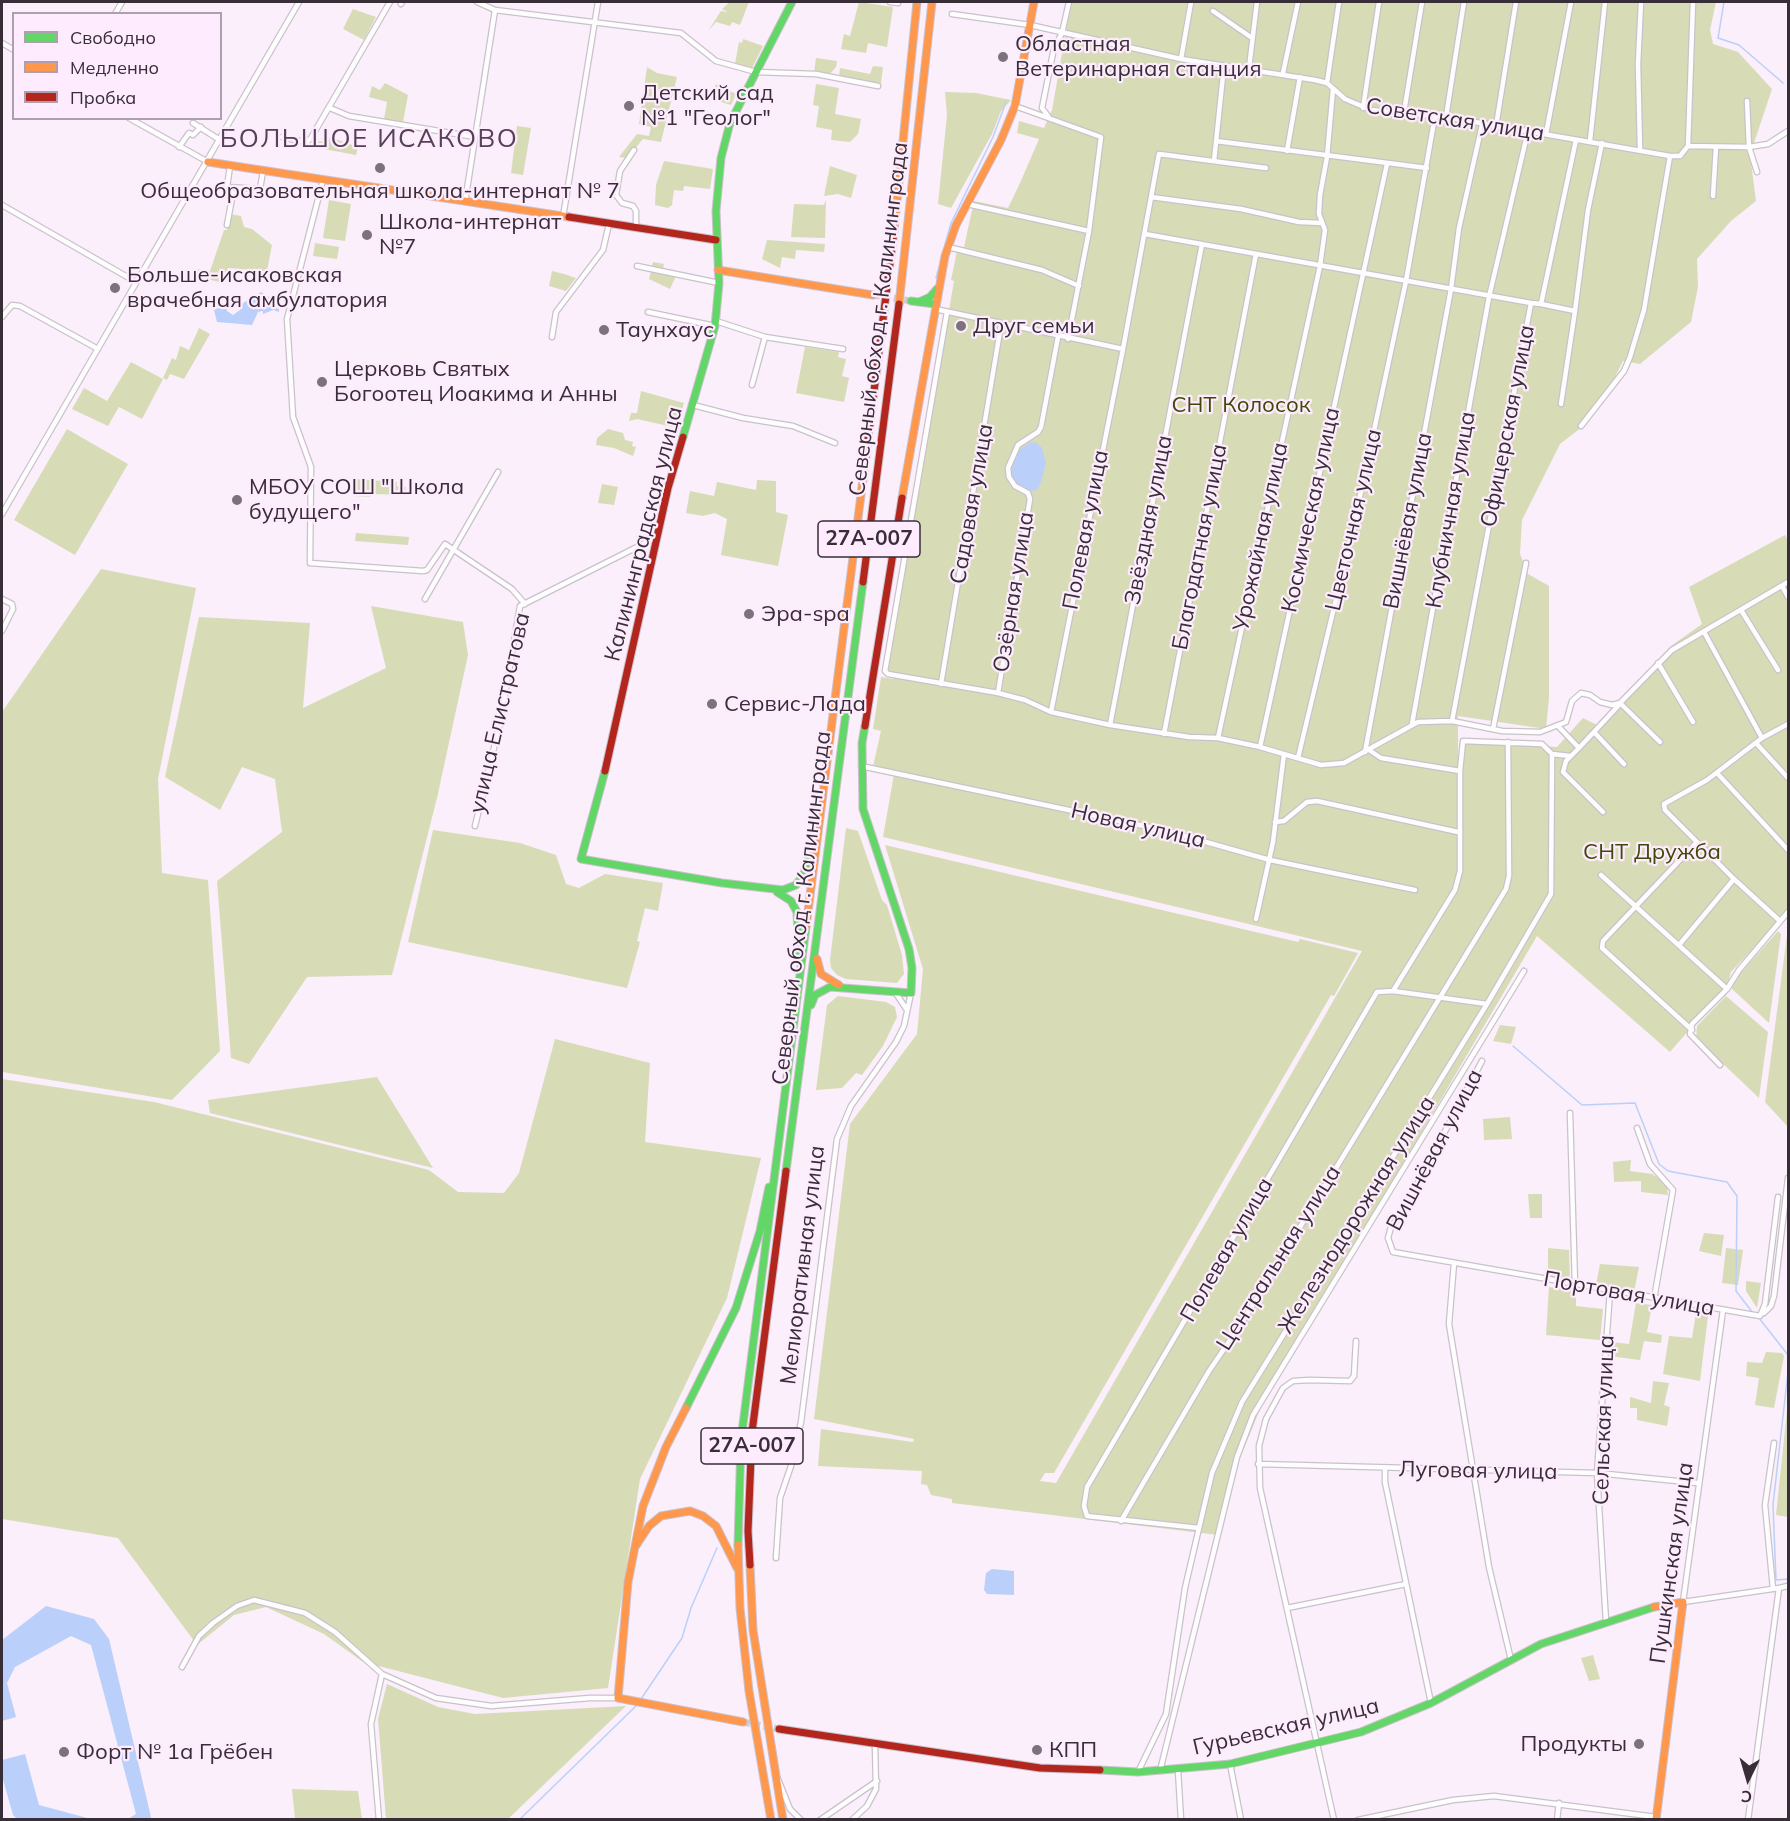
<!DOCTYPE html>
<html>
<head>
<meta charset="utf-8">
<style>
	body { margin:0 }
	#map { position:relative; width:1790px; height:1821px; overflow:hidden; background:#faeffa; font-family:Mulish,sans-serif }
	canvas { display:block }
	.frame { position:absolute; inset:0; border:3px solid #372e37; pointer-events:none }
	.legend { position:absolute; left:12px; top:12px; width:210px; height:108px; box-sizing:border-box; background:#feebfe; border:2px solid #ae9fae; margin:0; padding:8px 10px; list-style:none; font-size:18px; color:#372e37 }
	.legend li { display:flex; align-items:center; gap:12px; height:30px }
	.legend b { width:30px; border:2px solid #ae9fae }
	.north { position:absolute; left:1718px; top:1749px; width:60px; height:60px; -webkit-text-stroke:4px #feebfe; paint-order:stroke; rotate:185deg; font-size:16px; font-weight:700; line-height:24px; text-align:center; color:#372e37 }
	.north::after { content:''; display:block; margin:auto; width:21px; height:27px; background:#372e37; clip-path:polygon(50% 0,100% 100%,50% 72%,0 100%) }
</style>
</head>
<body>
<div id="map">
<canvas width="1790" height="1821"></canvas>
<div class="frame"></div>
<ul class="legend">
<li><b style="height:8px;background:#63d668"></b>Свободно</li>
<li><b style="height:8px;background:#ff974d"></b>Медленно</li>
<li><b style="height:8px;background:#b3261e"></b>Пробка</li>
</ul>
<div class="north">С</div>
</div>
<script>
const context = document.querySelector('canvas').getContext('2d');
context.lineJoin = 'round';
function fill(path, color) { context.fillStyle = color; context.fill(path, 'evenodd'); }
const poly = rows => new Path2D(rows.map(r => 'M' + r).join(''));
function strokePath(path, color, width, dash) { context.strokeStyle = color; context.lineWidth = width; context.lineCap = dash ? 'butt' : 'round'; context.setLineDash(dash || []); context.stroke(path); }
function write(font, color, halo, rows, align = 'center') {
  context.font = font + ' Mulish,sans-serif'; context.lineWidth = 4.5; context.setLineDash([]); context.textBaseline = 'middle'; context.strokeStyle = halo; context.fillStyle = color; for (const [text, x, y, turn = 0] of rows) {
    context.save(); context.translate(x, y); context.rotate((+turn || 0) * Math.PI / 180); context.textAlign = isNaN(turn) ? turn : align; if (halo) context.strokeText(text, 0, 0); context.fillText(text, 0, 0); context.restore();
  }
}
fill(poly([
	[730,2,749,2,740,25,732,22,730,26,716,22,708,31,721,11,728,12,722,9],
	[859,2,893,7,887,47,868,43,866,53,841,49,844,34,850,36],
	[1071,2,1716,2,1710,30,1713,44,1738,52,1772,89,1750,155,1756,201,1731,221,1697,259,1698,287,1691,322,1640,364,1623,361,1604,399,1582,427,1560,444,1522,520,1520,554,1528,574,1549,586,1549,698,1546,729,1458,716,1458,766,1464,740,1557,747,1583,718,1597,725,1671,646,1702,624,1689,587,1785,535,1788,540,1788,911,1731,972,1727,986,1670,1052,1537,936,1264,1400,1237,1465,1218,1535,952,1503,952,1499,931,1495,927,1485,921,1484,922,1471,818,1466,821,1429,913,1442,914,1439,814,1419,850,1124,917,1034,923,969,885,845,1298,942,1300,939,1358,953,1334,996,1331,995,1054,1473,1045,1473,1040,1481,1056,1483,1362,951,883,837,894,774,872,771,881,731,873,729,881,677,893,679,894,677,886,675,954,281,951,280,957,251,964,247,974,201,1008,208,1020,183,1039,139,1017,133,1019,121,1044,128,1052,110],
	[353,9,376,17,364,40,343,29],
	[743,39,763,46,752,68,735,64,739,42,742,43],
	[816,58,837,61,836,67,828,76,814,73],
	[873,66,883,67,881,83,839,78,840,68,870,74],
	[647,67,657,73,677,77,661,142,643,139,627,158,619,157,637,134,649,136,651,127,639,124],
	[385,83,408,95,403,122,384,119,387,102,369,97,372,86,380,90],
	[716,84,736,94,731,105,711,99],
	[816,84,839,88,835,114,861,119,858,134,850,142,831,140,832,130,816,127,819,106,813,105],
	[945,92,976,93,1011,100,1001,111,992,134,951,208,938,204,947,115],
	[517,126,531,128,523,175,511,173],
	[330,137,358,147,356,155,313,147,316,141,328,142],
	[664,161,713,169,710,189,684,186,683,191,674,190,672,205,668,208,655,205,656,185],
	[830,166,857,175,851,198,838,194,824,196],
	[329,200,351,204,345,241,323,238],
	[826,200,825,238,791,237,794,204,824,205],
	[230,214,241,216,244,227,252,229,272,245,267,271,228,268,224,283,194,276,198,269,209,274,224,230,227,230],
	[767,240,825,244,824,252,796,250,795,259,782,257,780,268,762,259],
	[315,243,339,247,337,259,313,256],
	[653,262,664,264,663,269,676,276,670,289,649,279],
	[552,271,564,274,576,278,566,291,549,286],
	[199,328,210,334,184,379,170,374,167,380,163,378,172,358,176,360,180,346,189,350],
	[805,347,839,352,838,357,846,359,842,376,849,378,844,402,796,393],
	[131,362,163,379,142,419,119,407,108,426,72,409,84,388,107,401],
	[641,391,684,403,677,428,637,419,629,421,631,413,637,413],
	[67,429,128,464,75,555,14,520],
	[608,429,623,433,625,440,633,442,632,446,636,447,633,456,614,448,596,445,597,438],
	[354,479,397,482,397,486,406,487,405,495,371,494,370,497,352,496],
	[757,480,776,481,776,512,788,515,778,566,721,555,727,519,715,513,703,516,686,513,690,491,714,496,717,482,756,490],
	[602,484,618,487,614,505,598,503],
	[356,533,409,537,408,545,355,541],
	[101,569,196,588,158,779,162,873,208,880,220,1051,172,1100,2,1072,2,712],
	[371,606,463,622,468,655,437,798,392,975,307,977,249,1064,231,1058,217,881,282,832,275,779,242,767,220,810,165,777,199,617,310,623,303,708,386,668],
	[846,828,858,831,882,900,887,905,902,955,904,974,897,983,846,979,837,975,831,968,830,960],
	[433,830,520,843,556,855,566,884,579,888,605,874,663,883,658,911,645,908,637,941,640,942,627,988,408,942],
	[1788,928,1788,1127,1765,1102],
	[1778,931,1781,934,1769,1023,1732,989,1731,984],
	[838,996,886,1002,895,1007,897,1017,883,1046,862,1075,856,1073,842,1088,816,1090,827,1005],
	[1726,996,1768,1032,1759,1098,1696,1038,1697,1026],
	[1500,1025,1516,1027,1511,1044,1493,1041],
	[555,1039,650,1063,645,1142,761,1158,727,1298,640,1479,608,1688,503,1698,363,1662,324,1634,266,1607,234,1615,197,1645,118,1538,2,1519,2,1079,154,1102,429,1170,458,1192,504,1193,519,1173],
	[377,1077,433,1168,210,1113,208,1100],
	[1510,1117,1512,1139,1484,1140,1483,1119],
	[1631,1160,1630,1171,1652,1174,1667,1184,1668,1195,1641,1192,1641,1181,1614,1182,1613,1162],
	[1528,1194,1542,1194,1542,1218,1530,1218],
	[1704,1233,1724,1235,1721,1256,1699,1251],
	[1548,1248,1569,1250,1570,1281,1548,1277],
	[1726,1248,1743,1250,1738,1285,1722,1283],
	[1600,1264,1639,1267,1634,1292,1596,1285],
	[1746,1281,1761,1283,1757,1308,1746,1291],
	[1549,1287,1576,1291,1576,1306,1603,1309,1600,1340,1546,1335],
	[1636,1303,1652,1305,1647,1332,1662,1335,1661,1343,1644,1341,1640,1360,1609,1356,1611,1342,1629,1344],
	[1696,1313,1708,1316,1700,1381,1663,1374,1669,1336,1692,1338],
	[1766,1352,1782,1353,1784,1356,1774,1408,1755,1405,1759,1378,1746,1376,1747,1362,1762,1363],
	[1653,1381,1669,1383,1664,1405,1670,1407,1667,1426,1637,1420,1637,1408,1630,1408,1630,1397,1651,1403],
	[1788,1401,1788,1517,1776,1515],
	[1593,1655,1600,1679,1589,1681,1581,1658],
	[387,1684,438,1707,475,1714,626,1706,508,1819,386,1819,378,1719],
	[292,1789,358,1791,362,1819,295,1819]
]), '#d7dcb7');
fill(poly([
	[261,292,275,301,272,307,279,309,279,312,273,310,263,314,263,311,258,312,252,325,217,322,214,310,226,304,227,311,233,315,240,310,240,305],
	[1031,442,1037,443,1042,448,1046,463,1041,482,1037,490,1032,491,1020,487,1010,473,1019,450],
	[992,1569,1014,1571,1014,1595,987,1594,984,1590,986,1573],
	[46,1606,94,1619,109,1639,151,1817,149,1819,128,1819,136,1814,91,1645,71,1636,15,1667,7,1683,16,1717,2,1721,2,1640],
	[25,1754,39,1805,91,1819,17,1819,13,1815,2,1776,2,1760]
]), '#bad0fa');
strokePath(poly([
	[1724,2,1718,38,1739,45,1783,83],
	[936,278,951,223,993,137,1006,102],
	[1513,1046,1582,1105,1635,1103,1659,1164,1668,1171,1727,1182,1737,1196,1736,1291,1753,1313],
	[1759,1318,1788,1355],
	[1788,1372,1773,1505,1776,1580,1788,1579],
	[641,1699,682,1638,691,1608,717,1548],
	[519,1820,637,1705]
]), '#bad0fa', 1.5);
strokePath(poly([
	[873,295,911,301],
	[743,1722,779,1729]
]), '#d3c8d3', 7, [7, 3.5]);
const street = poly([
	[477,2,495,10,681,33,716,61,756,72,816,74,878,86],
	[890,2,898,3],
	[401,4,402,2],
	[1213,11,1252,38],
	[115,14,122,2],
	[952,14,1030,25,1181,59,1315,80,1327,83,1345,99,1371,110,1446,117,1670,156,1680,156,1688,146,1749,147,1768,144,1788,131],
	[2,43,14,50],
	[1181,59,1191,2],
	[1249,68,1257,2],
	[1283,73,1298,2],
	[1327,83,1339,2],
	[1747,101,1749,147,1757,172],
	[1015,106,1101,137,1089,231,1068,339],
	[330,108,349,116,475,137],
	[1363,108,1379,2],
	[1404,112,1422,2],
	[1048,116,1042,108,1054,48,1062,33,1069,2],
	[1446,117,1464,2],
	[129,118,208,162],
	[193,123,220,140],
	[1496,126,1516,2],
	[1546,134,1571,2],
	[282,137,300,141,308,141,311,138,390,2],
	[1216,141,1427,168],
	[1590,141,1605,2],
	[1688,146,1693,2],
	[179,147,189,133,193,135,201,127],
	[1640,149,1638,64,1641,2],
	[634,150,620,171,616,195,622,203,633,206,636,211,636,228],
	[1287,151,1300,77],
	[1214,161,1224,66],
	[230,166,227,187,260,189,263,171],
	[323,180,287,319,293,417,311,467,310,563,423,571,427,570,445,544,512,589,525,604],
	[227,187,233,193,227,225],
	[1713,196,1716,147],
	[1151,197,1241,209,1299,222,1322,223],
	[465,202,495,10],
	[967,204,1089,231],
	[2,205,136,282],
	[563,217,598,2],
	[1145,234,1531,303,1452,721],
	[948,247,1042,270,1079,286],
	[637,266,719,283],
	[1531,303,1541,304,1576,140],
	[1541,304,1575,311,1588,210,1602,143],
	[935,309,1123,349,1159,154,1266,168],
	[648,312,715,326],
	[947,312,885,671,888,674,998,693,1025,700,1051,712,1110,725,1189,737,1218,738,1260,747,1321,765,1344,763,1418,722,1452,721,1502,731,1540,732,1566,722,1572,701,1581,693,1590,695,1600,702,1612,705,1620,703],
	[2,317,12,305,20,306,98,349],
	[716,321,765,337,843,349],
	[552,337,556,312,603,250,609,224],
	[752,385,765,337],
	[1561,404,1575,311],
	[693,405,743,418,793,426,835,443],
	[1581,426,1624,371,1630,357,1644,310,1670,156],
	[2,514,299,2],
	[1782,586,1788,597],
	[2,599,12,604,13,609,2,631],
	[425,599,498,472],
	[1741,610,1778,670],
	[1704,632,1762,738],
	[1658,663,1693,722],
	[941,684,1001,325],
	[998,693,1030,499,1028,493,1015,486,1009,477,1008,468,1018,445,1038,432,1041,427,1058,337],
	[1051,712,1123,349],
	[1412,724,1489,297,1528,131],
	[1110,725,1202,244],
	[1558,726,1579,748,1619,705],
	[1493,729,1526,563],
	[1594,732,1624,764],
	[1164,734,1256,254],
	[1218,738,1320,266,1325,230,1319,214,1320,195,1327,157,1333,89],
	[1660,742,1620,703,1672,650,1788,582],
	[1756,743,1788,778],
	[1260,747,1387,164],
	[1579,748,1566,761,1563,772,1603,812],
	[1369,750,1381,758,1460,771],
	[1365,752,1451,289,1459,228,1482,125],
	[1552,754,1570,756],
	[1298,758,1354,524,1406,281,1435,116],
	[861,766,1163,830,1270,860,1415,890],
	[1717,773,1788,850],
	[1275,822,1284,821,1307,802,1317,801,1458,832],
	[475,826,500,723,520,606,657,537],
	[1601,875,1727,989],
	[1256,919,1273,842,1284,754],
	[1780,921,1734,879,1665,810,1664,804,1707,780,1762,738,1788,724],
	[1679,945,1734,879],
	[1393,991,1455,890,1460,871,1460,771,1463,741,1542,744,1552,754,1551,894,1487,1004],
	[895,992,907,1010],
	[1692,1030,1602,948,1603,941,1697,842],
	[1482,1061,1403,1211,1391,1227,1388,1238,1393,1252,1760,1316,1765,1304,1778,1197],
	[1720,1065,1690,1034,1692,1024,1727,989,1739,970,1788,912],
	[1570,1113,1575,1285],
	[1637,1128,1650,1164,1673,1190,1654,1299],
	[1454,1263,1449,1324,1489,1567,1511,1660],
	[1723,1310,1683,1602,1779,1588],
	[1764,1313,1771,1306,1774,1296,1788,1178],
	[1258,1464,1597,1473,1697,1483],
	[1385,1468,1385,1482,1431,1703],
	[1121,1521,1209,1371,1241,1324,1506,889,1509,876,1508,742],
	[776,1558,780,1498,793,1460,801,1422,837,1139,851,1106,896,1042,904,1026,911,993],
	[1773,1589,1765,1505,1774,1443],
	[1287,1608,1406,1584],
	[1606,1622,1597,1473,1610,1291],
	[182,1667,199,1636,213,1623,237,1606,254,1600,305,1613,335,1632,382,1674,436,1698,491,1706,590,1698,618,1698],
	[1230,1764,1241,1820],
	[1178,1770,1181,1820],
	[1160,1771,1237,1457,1253,1415,1524,971],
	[1138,1772,1166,1714,1185,1588,1199,1528,1087,1516,1084,1506,1087,1487,1377,992,1393,991,1487,1004,1242,1402,1212,1473,1199,1528],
	[778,1779,790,1809,801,1820],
	[379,1820,371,1724,382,1674],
	[820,1820,877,1781],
	[852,1820,867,1806,876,1789,875,1744],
	[1334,1820,1260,1488,1259,1446,1266,1419,1283,1388,1293,1381,1309,1380,1350,1381,1354,1376,1356,1341],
	[1358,1820,1453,1800,1494,1796,1656,1817],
	[1557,1820,1559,1803],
	[1748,1820,1779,1588,1788,1586]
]);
const fast = poly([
	[911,301,935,304],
	[919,302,930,297,937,289],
	[683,437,715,326,719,283,716,211,721,158,730,123,792,2],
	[605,771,581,859,722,883,783,890,796,885,804,874,817,823],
	[777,892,791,901,797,912,799,961],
	[811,1005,815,995,830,987,911,993,912,968,909,949,863,809,862,743,865,726],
	[786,1171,863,582],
	[686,1408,736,1308,760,1231,769,1187],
	[738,1545,741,1440,806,927],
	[1100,1770,1138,1772,1230,1764,1361,1732,1431,1703,1541,1644,1654,1607]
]);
const slow = poly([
	[208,162,569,217],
	[894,231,917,2],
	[718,270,873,295],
	[899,304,932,2],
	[902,498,945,256,956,225,1001,140,1015,106,1034,2],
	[806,927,863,479],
	[817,959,821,974,839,985],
	[686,1408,666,1447,643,1506,628,1582,618,1698,743,1722],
	[738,1545,740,1608,749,1691,771,1820],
	[635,1547,649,1526,661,1516,690,1511,703,1516,716,1526,737,1568],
	[750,1565,753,1630,783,1820],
	[1654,1607,1683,1602,1656,1820]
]);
const jam = poly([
	[569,217,716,240],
	[863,479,894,231],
	[863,582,899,304],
	[865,726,902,498],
	[605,771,668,488,683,437],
	[750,1565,748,1531,752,1432,786,1171],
	[779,1729,1040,1768,1100,1770]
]);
strokePath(street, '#cbc1cb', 7);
strokePath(fast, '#cbc1cb', 9);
strokePath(slow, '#cbc1cb', 9);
strokePath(jam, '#cbc1cb', 9);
strokePath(street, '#fefdfe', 4.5);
strokePath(fast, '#63d668', 7);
strokePath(slow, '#ff974d', 7);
strokePath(jam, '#b3261e', 7);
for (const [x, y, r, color] of [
	[1003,57,6,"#7b727b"],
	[629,106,6,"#7b727b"],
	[380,168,6,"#7b727b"],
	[367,235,6,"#7b727b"],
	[115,288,6,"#7b727b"],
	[961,326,6,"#7b727b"],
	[604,330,6,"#7b727b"],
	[322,382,6,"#7b727b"],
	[237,500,6,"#7b727b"],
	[749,614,6,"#7b727b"],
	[712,704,6,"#7b727b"],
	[1639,1744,6,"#7b727b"],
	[1037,1750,6,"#7b727b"],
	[64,1752,6,"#7b727b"]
]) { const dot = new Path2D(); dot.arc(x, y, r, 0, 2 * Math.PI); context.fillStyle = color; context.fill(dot); strokePath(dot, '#feebfe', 2); }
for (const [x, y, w] of [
	[869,539,102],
	[752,1446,102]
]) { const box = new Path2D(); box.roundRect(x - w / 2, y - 18, w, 36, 4.5); context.fillStyle = '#feebfe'; context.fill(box); strokePath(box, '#372e37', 1.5); }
write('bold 21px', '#372e37', null, [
	["27А-007",869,539],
	["27А-007",752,1446]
]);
write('22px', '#372e37', '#feebfe', [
	["Областная",1015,44],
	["Ветеринарная станция",1015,69],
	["Детский сад",641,93],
	["№1 \"Геолог\"",641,118],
	["Общеобразовательная школа-интернат № 7",380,191,"center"],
	["Школа-интернат",379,222],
	["№7",379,247],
	["Больше-исаковская",127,275],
	["врачебная амбулатория",127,300],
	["Друг семьи",973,326],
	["Таунхаус",616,330],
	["Церковь Святых",334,369],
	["Богоотец Иоакима и Анны",334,394],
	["МБОУ СОШ \"Школа",249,487],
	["будущего\"",249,512],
	["Эра-spa",761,614],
	["Сервис-Лада",724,704],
	["Продукты",1627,1744,"right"],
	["КПП",1049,1750],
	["Форт № 1а Грёбен",76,1752]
], 'left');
write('22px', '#372e37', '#feebfe', [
	["Советская улица",1455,120,9],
	["Северный обход г. Калининграда",879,319,-83],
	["Офицерская улица",1508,426,-79],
	["Садовая улица",972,504,-80],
	["Космическая улица",1311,510,-78],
	["Клубничная улица",1451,510,-80],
	["Звёздная улица",1149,520,-79],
	["Цветочная улица",1354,520,-77],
	["Вишнёвая улица",1408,521,-79],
	["Полевая улица",1086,530,-79],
	["Калининградская улица",644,534,-76],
	["Урожайная улица",1261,537,-78],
	["Благодатная улица",1200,547,-79],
	["Озёрная улица",1014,592,-81],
	["улица Елистратова",500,713,-77],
	["Новая улица",1138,826,13],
	["Северный обход г. Калининграда",802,908,-83],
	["Вишнёвая улица",1435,1150,-62],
	["Железнодорожная улица",1357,1215,-58],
	["Полевая улица",1227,1250,-60],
	["Центральная улица",1279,1258,-58],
	["Мелиоративная улица",803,1265,-83],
	["Портовая улица",1629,1294,10],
	["Сельская улица",1604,1420,-88],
	["Луговая улица",1478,1471,1],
	["Пушкинская улица",1672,1563,-82],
	["Гурьевская улица",1286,1727,-13]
]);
write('22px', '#3e4807', '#feebfe', [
	["СНТ Колосок",1241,405],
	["СНТ Дружба",1652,852]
]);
context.letterSpacing = '1.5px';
write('26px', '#564256', '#feebfe', [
	["БОЛЬШОЕ ИСАКОВО",369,139]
]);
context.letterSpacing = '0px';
</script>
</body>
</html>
